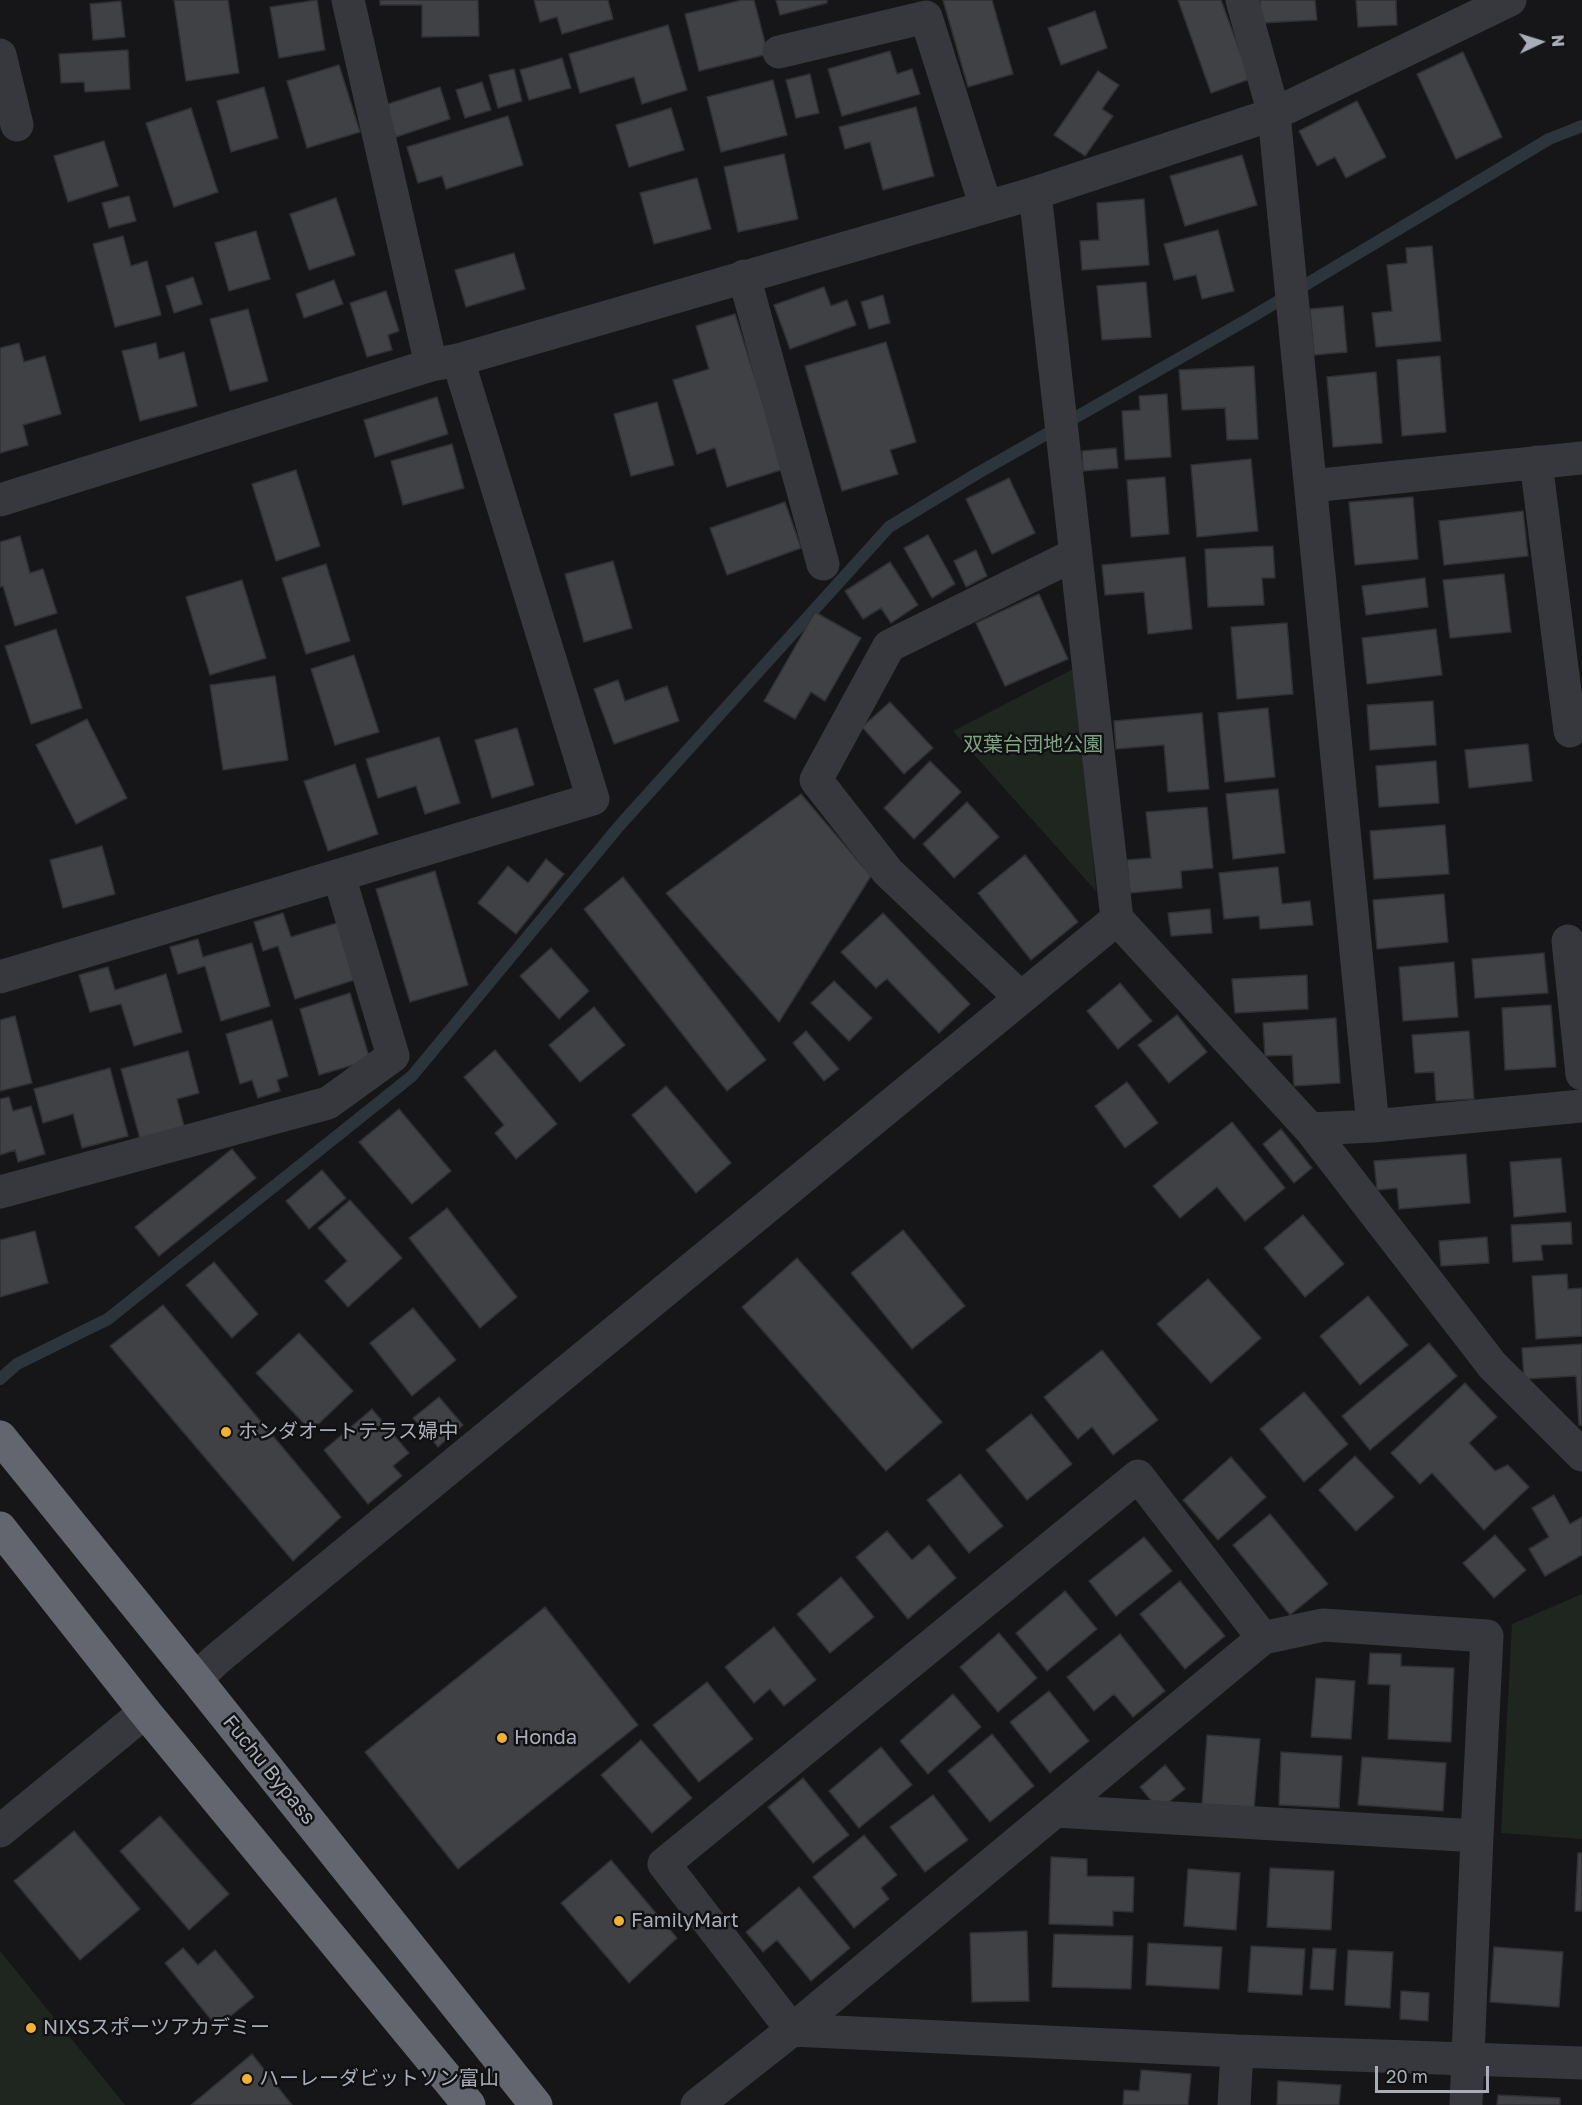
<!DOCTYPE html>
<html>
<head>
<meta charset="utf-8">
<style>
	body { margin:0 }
	#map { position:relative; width:1582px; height:2105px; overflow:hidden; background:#161618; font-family:"Golos Text",sans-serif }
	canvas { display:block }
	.north { position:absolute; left:1510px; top:12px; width:60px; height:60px; -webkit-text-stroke:4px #111113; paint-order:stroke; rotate:86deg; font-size:16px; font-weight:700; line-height:24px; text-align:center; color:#a8adb8 }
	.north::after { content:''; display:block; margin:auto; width:21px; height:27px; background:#a8adb8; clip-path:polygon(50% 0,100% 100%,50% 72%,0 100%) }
	.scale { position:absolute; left:1375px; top:2066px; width:114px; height:27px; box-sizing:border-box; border:3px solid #a8adb8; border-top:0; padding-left:8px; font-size:18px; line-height:21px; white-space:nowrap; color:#a8adb8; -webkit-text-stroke:4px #111113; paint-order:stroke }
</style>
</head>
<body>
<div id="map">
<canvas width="1582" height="2105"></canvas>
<div class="north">N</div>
<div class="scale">20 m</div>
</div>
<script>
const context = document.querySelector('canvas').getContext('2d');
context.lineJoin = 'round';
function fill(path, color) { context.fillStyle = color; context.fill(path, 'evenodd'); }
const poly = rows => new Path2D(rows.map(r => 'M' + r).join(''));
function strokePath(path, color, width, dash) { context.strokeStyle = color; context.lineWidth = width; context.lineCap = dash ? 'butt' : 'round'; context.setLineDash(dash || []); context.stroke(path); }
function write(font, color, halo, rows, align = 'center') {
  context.font = font + ' "Golos Text","Noto Sans JP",sans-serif'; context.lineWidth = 5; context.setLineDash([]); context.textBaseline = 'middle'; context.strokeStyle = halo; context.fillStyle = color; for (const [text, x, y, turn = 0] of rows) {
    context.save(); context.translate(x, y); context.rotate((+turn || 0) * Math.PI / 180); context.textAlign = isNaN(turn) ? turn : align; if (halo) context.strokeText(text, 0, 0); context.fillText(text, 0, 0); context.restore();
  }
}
fill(poly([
	[1077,667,1096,891,953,731],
	[1582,1594,1582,1839,1501,1833,1512,1624],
	[0,1951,125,2105,0,2105]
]), '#1e261f');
strokePath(poly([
	[0,1379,17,1364,108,1319,412,1076,620,825,889,527,978,473,1250,318,1549,139,1582,126]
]), '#2c353c', 12);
const building = poly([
	[174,0,228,0,239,73,186,81,174,0],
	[317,0,325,50,279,58,270,7,317,0],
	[380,0,478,0,479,36,422,37,422,5,380,5,380,0],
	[534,0,608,0,613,19,562,34,557,17,540,22,534,0],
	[742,0,754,0,768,54,699,71,685,14,742,0],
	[776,0,827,0,827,3,780,15,776,0],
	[943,0,992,0,1013,74,968,87,943,0],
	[1178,0,1221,0,1250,79,1211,93,1178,0],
	[1260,0,1315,0,1317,20,1261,23,1260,0],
	[1356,0,1396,0,1397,25,1358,27,1356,0],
	[121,1,125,37,93,40,90,4,121,1],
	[1095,11,1107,48,1061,65,1048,28,1095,11],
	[668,25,687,90,642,104,634,77,580,93,569,54,668,25],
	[128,50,130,89,85,92,84,82,61,83,59,54,128,50],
	[890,51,897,74,912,69,920,94,842,116,828,69,890,51],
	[1463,52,1502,137,1456,159,1417,74,1463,52],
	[562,58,571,88,529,100,520,70,562,58],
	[339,65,360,132,307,148,287,81,339,65],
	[514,69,522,101,498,108,489,75,514,69],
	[1098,71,1119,85,1102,109,1113,116,1085,156,1054,135,1098,71],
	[810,74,819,113,796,118,786,80,810,74],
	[773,80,787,135,721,152,707,97,773,80],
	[482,82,491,110,465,118,456,90,482,82],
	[264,87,278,138,231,152,217,101,264,87],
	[440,87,450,119,396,137,385,105,440,87],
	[1357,101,1386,157,1346,178,1335,157,1317,166,1299,131,1357,101],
	[916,107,934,176,883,190,870,142,845,149,839,127,916,107],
	[191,108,218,192,174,207,146,123,191,108],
	[671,108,684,150,629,167,616,125,671,108],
	[508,116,523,165,446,189,442,176,418,183,407,147,508,116],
	[104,141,118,186,68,202,54,156,104,141],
	[784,154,798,219,738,232,724,167,784,154],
	[1242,155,1257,205,1185,226,1170,176,1242,155],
	[697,178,711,229,654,244,640,193,697,178],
	[129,196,136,221,109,228,102,203,129,196],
	[336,198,355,255,309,270,290,214,336,198],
	[1144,199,1149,265,1082,270,1080,241,1099,240,1097,203,1144,199],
	[1218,230,1234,291,1202,299,1196,275,1174,280,1164,244,1218,230],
	[256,231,270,279,229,291,215,243,256,231],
	[123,236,131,266,147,261,161,315,115,327,93,244,123,236],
	[1432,246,1441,341,1376,347,1372,313,1392,311,1387,265,1407,263,1406,248,1432,246],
	[514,253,525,289,466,307,455,270,514,253],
	[193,277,202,304,174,313,166,286,193,277],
	[334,280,343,304,304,318,296,294,334,280],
	[1146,282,1151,337,1102,340,1097,286,1146,282],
	[824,287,831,306,847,300,856,325,790,349,774,305,824,287],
	[386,291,399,331,388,335,392,350,367,357,350,303,386,291],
	[883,295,890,323,869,329,861,302,883,295],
	[1343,306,1347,352,1314,355,1310,309,1343,306],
	[248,309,268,381,230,391,210,319,248,309],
	[735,314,784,469,727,487,715,448,697,454,673,380,709,369,696,326,735,314],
	[886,342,916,442,890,450,898,474,842,491,805,366,886,342],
	[19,343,24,362,45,356,61,414,23,425,28,445,0,453,0,348,19,343],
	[156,343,159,359,184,352,197,406,140,421,122,351,156,343],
	[1440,356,1446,432,1402,436,1397,360,1440,356],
	[1254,366,1258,439,1227,440,1225,408,1182,410,1179,370,1254,366],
	[1376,372,1382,443,1333,447,1327,377,1376,372],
	[1167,394,1171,457,1125,460,1122,411,1140,410,1139,396,1167,394],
	[437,397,448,434,375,457,364,420,437,397],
	[657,402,674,465,631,476,614,414,657,402],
	[452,444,464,488,403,505,391,461,452,444],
	[1116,448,1118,468,1083,471,1082,451,1116,448],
	[1251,459,1258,531,1197,537,1191,465,1251,459],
	[296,470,320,546,276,561,252,484,296,470],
	[1165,477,1169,534,1131,537,1127,480,1165,477],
	[1009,478,1035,533,992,554,966,499,1009,478],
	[1413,497,1418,559,1355,565,1349,502,1413,497],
	[785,502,801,548,727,575,710,528,785,502],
	[1523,511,1528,556,1444,565,1439,521,1523,511],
	[928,535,955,584,932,598,904,548,928,535],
	[20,536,30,573,43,569,57,613,15,626,3,586,0,587,0,542,20,536],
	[1273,546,1275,578,1262,578,1264,605,1208,607,1205,549,1273,546],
	[976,550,987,576,966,587,954,561,976,550],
	[1185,557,1192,629,1148,634,1144,592,1105,595,1102,565,1185,557],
	[613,561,632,628,584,642,565,574,613,561],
	[890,562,918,605,891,623,881,608,863,619,845,591,890,562],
	[326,564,350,641,306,654,282,578,326,564],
	[1504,574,1511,632,1450,638,1443,580,1504,574],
	[1425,578,1428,607,1366,615,1362,586,1425,578],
	[242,580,266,658,210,675,186,597,242,580],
	[1039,594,1068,659,1005,686,976,623,1039,594],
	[815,612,861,638,825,701,811,692,795,719,764,701,815,612],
	[1287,623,1293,694,1237,699,1231,627,1287,623],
	[56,629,82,708,31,724,5,646,56,629],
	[1436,629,1442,675,1367,684,1362,638,1436,629],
	[354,655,379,732,335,745,311,669,354,655],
	[275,676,288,760,223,770,210,685,275,676],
	[618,680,625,701,667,686,679,721,614,744,594,689,618,680],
	[1433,701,1436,745,1370,750,1367,705,1433,701],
	[890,702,933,748,904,774,862,727,890,702],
	[1268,708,1275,777,1225,782,1218,713,1268,708],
	[1202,713,1209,789,1168,792,1164,745,1116,749,1114,721,1202,713],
	[87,719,127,798,76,824,36,745,87,719],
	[517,728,534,785,492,798,475,740,517,728],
	[439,737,460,803,425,814,416,786,378,798,366,759,439,737],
	[1528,744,1532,781,1469,788,1465,750,1528,744],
	[930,761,961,792,914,839,884,808,930,761],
	[1436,761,1439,803,1379,807,1376,766,1436,761],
	[355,764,378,834,328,851,304,781,355,764],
	[1278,789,1285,853,1233,859,1226,794,1278,789],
	[801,794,871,876,779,1022,666,893,801,794],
	[967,802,999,837,954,878,923,844,967,802],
	[1207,807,1213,868,1181,871,1182,888,1130,893,1127,860,1151,858,1146,812,1207,807],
	[1445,825,1449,874,1374,879,1370,831,1445,825],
	[102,846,115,894,63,908,50,860,102,846],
	[1025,855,1078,922,1031,960,978,893,1025,855],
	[546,859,564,874,516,934,478,903,508,866,528,883,546,859],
	[1278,867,1282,904,1310,901,1313,925,1260,929,1259,916,1224,919,1219,873,1278,867],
	[435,871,468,985,410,1002,376,889,435,871],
	[623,877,766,1060,727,1091,584,909,623,877],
	[1444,894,1448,942,1377,949,1373,900,1444,894],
	[1210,909,1212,933,1171,936,1168,913,1210,909],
	[283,913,291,937,337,923,354,980,295,999,278,946,263,951,254,922,283,913],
	[883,913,970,1004,939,1033,887,979,876,988,841,952,883,913],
	[198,939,203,957,252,943,270,1006,221,1021,205,966,178,974,170,947,198,939],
	[551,948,589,991,559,1019,520,976,551,948],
	[1544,953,1548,993,1475,998,1472,959,1544,953],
	[1454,962,1458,1017,1403,1021,1399,967,1454,962],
	[108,967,115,990,166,974,182,1032,134,1046,121,1004,90,1012,79,975,108,967],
	[1307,975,1308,1009,1235,1013,1232,979,1307,975],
	[834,981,872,1018,849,1041,811,1003,834,981],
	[1120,983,1152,1021,1118,1049,1087,1011,1120,983],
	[350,993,370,1060,319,1075,300,1009,350,993],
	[1551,1005,1556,1067,1505,1070,1502,1008,1551,1005],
	[594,1007,625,1045,580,1082,549,1045,594,1007],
	[1177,1015,1207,1052,1169,1083,1138,1045,1177,1015],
	[15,1016,32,1083,0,1091,0,1020,15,1016],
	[1336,1018,1340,1083,1294,1086,1292,1055,1265,1056,1263,1023,1336,1018],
	[272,1020,288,1076,277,1080,280,1091,258,1098,252,1080,240,1084,226,1034,272,1020],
	[806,1031,839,1069,824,1081,793,1043,806,1031],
	[1469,1031,1474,1099,1436,1101,1434,1072,1415,1073,1412,1035,1469,1031],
	[495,1050,557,1124,516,1159,495,1133,504,1125,464,1077,495,1050],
	[188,1051,199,1093,177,1099,186,1134,142,1146,121,1069,188,1051],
	[110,1068,128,1136,82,1148,73,1114,43,1123,34,1089,110,1068],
	[1127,1082,1158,1123,1125,1148,1095,1106,1127,1082],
	[666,1086,731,1163,696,1193,632,1115,666,1086],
	[9,1097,13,1111,31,1106,45,1154,18,1162,15,1150,0,1155,0,1099,9,1097],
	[399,1109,451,1171,412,1204,359,1142,399,1109],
	[1232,1122,1285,1188,1245,1221,1217,1187,1180,1218,1153,1186,1232,1122],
	[1281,1129,1312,1168,1294,1183,1263,1144,1281,1129],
	[232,1149,256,1178,159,1256,135,1227,232,1149],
	[1466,1154,1470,1203,1399,1209,1397,1188,1377,1190,1374,1161,1466,1154],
	[1561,1158,1566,1212,1514,1217,1510,1162,1561,1158],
	[322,1170,346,1198,309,1229,286,1201,322,1170],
	[350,1200,402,1258,348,1307,325,1281,347,1261,318,1228,350,1200],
	[447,1208,517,1297,480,1328,409,1238,447,1208],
	[1303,1215,1344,1264,1305,1297,1264,1248,1303,1215],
	[1571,1222,1572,1244,1541,1245,1543,1260,1513,1262,1511,1225,1571,1222],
	[903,1230,965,1306,912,1349,851,1273,903,1230],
	[35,1231,48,1283,0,1297,0,1240,35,1231],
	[1487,1237,1489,1263,1441,1266,1439,1241,1487,1237],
	[797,1258,942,1422,886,1471,742,1307,797,1258],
	[214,1262,258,1314,232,1338,186,1285,214,1262],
	[1567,1274,1568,1289,1582,1288,1582,1336,1536,1339,1532,1276,1567,1274],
	[1208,1279,1261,1338,1211,1383,1157,1324,1208,1279],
	[1368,1296,1408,1345,1360,1385,1320,1336,1368,1296],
	[163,1305,341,1517,293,1561,110,1346,163,1305],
	[413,1308,456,1360,412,1396,370,1343,413,1308],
	[299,1333,353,1391,311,1431,256,1373,299,1333],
	[1429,1343,1457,1376,1370,1450,1342,1416,1429,1343],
	[1582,1344,1582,1425,1579,1425,1576,1376,1524,1379,1522,1348,1582,1344],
	[1102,1350,1158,1420,1113,1455,1092,1427,1078,1439,1044,1397,1102,1350],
	[1465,1383,1497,1417,1469,1443,1495,1471,1508,1465,1529,1487,1484,1530,1432,1473,1420,1484,1391,1453,1465,1383],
	[1304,1392,1348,1444,1304,1482,1260,1429,1304,1392],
	[439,1397,463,1425,438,1447,413,1418,439,1397],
	[372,1409,409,1453,393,1466,402,1476,368,1504,324,1450,372,1409],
	[1031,1414,1072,1464,1027,1500,986,1450,1031,1414],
	[1355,1456,1394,1497,1356,1531,1319,1490,1355,1456],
	[1231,1457,1266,1497,1218,1540,1183,1500,1231,1457],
	[960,1474,1003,1526,969,1553,927,1500,960,1474],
	[1554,1495,1570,1524,1582,1517,1582,1555,1545,1576,1529,1549,1549,1537,1532,1508,1554,1495],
	[1270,1514,1328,1584,1290,1615,1233,1545,1270,1514],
	[887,1531,912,1560,929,1545,956,1578,908,1619,856,1557,887,1531],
	[1495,1535,1526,1570,1494,1598,1463,1563,1495,1535],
	[1144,1537,1172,1571,1116,1616,1089,1581,1144,1537],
	[841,1577,874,1617,830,1653,797,1614,841,1577],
	[1180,1581,1225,1636,1185,1669,1140,1614,1180,1581],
	[1065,1591,1097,1629,1047,1671,1016,1633,1065,1591],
	[545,1607,638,1725,458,1869,365,1752,545,1607],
	[774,1627,816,1680,784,1706,770,1689,754,1703,725,1667,774,1627],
	[999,1633,1037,1678,998,1712,960,1667,999,1633],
	[1120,1634,1165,1691,1133,1717,1114,1694,1094,1711,1067,1677,1120,1634],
	[1370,1653,1401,1654,1401,1666,1454,1668,1451,1742,1388,1739,1390,1685,1368,1684,1370,1653],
	[1316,1678,1355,1681,1351,1739,1311,1737,1316,1678],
	[707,1682,753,1739,699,1782,653,1725,707,1682],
	[1049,1691,1089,1741,1050,1773,1010,1722,1049,1691],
	[953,1694,981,1727,928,1774,900,1741,953,1694],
	[992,1734,1034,1786,990,1822,948,1771,992,1734],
	[1207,1735,1260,1739,1254,1809,1202,1805,1207,1735],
	[641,1740,692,1798,652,1833,601,1775,641,1740],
	[881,1747,912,1785,859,1828,829,1791,881,1747],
	[1281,1752,1342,1756,1339,1808,1279,1805,1281,1752],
	[1362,1757,1446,1763,1443,1811,1358,1805,1362,1757],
	[1165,1765,1185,1789,1159,1810,1140,1787,1165,1765],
	[803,1778,849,1835,813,1863,768,1807,803,1778],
	[933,1795,968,1840,925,1872,890,1827,933,1795],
	[160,1816,229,1894,189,1930,120,1851,160,1816],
	[74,1831,140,1909,80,1960,14,1881,74,1831],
	[864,1835,897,1875,881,1888,889,1899,854,1928,813,1877,864,1835],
	[1578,1853,1582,1853,1582,1911,1575,1911,1578,1853],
	[1051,1857,1087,1859,1087,1876,1134,1877,1133,1912,1113,1911,1113,1926,1049,1924,1051,1857],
	[611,1860,677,1938,629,1983,561,1903,611,1860],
	[1270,1868,1334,1871,1331,1930,1267,1927,1270,1868],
	[1188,1869,1240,1873,1236,1930,1184,1926,1188,1869],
	[799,1887,850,1948,811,1981,777,1940,763,1952,746,1932,799,1887],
	[1027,1931,1029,2001,972,2002,970,1933,1027,1931],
	[1054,1934,1133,1936,1131,1989,1052,1987,1054,1934],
	[1148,1943,1222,1947,1219,1989,1146,1985,1148,1943],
	[1251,1946,1305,1949,1302,1995,1248,1992,1251,1946],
	[1494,1947,1563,1952,1559,2007,1490,2002,1494,1947],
	[183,1948,198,1965,215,1950,254,1997,217,2027,165,1963,183,1948],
	[1313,1948,1336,1949,1333,1990,1310,1989,1313,1948],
	[1348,1950,1393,1952,1390,2008,1345,2005,1348,1950],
	[1401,1991,1429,1993,1428,2021,1400,2019,1401,1991],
	[252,2054,292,2105,191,2105,252,2054],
	[1141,2070,1191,2074,1188,2105,1123,2105,1124,2090,1139,2091,1141,2070],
	[1278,2081,1341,2085,1339,2105,1277,2105,1278,2081],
	[1498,2095,1560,2098,1560,2105,1497,2105,1498,2095]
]);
fill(building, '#404145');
strokePath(building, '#303034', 1.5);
strokePath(poly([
	[348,0,431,365],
	[1242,0,1274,114,1373,1126],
	[779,52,926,17,986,207],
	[0,55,17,125],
	[1035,193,1117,919,1310,1129,1492,1365,1582,1455],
	[744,276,823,564],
	[1536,462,1570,731],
	[1311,486,1582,458],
	[0,500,431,365,458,360,1035,193,1274,114,1510,0],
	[1568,941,1582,1074],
	[0,977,593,799,458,360],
	[1021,998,888,872,816,780,889,646,1076,554],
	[1310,1129,1373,1126,1582,1106],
	[0,1192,328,1103,393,1056,339,876],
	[1263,1638,1138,1476,664,1864,792,2030,1237,2051,1582,2063],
	[196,1679,217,1659,1117,919],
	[1055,1811,1477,1836],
	[0,1831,145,1712],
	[697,2105,792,2030,1263,1638,1323,1625,1487,1636,1477,1836,1466,2105],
	[1234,2105,1237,2051]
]), '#37383d', 33);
strokePath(poly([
	[0,1437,196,1679,536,2105],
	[0,1528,145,1712,469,2105]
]), '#63666e', 33);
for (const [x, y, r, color] of [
	[226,1432,6,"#f2b134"],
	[502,1738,6,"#f2b134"],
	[619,1921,6,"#f2b134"],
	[31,2028,6,"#f2b134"],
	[247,2079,6,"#f2b134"]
]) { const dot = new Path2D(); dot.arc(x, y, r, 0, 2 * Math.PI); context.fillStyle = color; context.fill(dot); strokePath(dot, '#111113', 2); }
write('20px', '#7fa381', '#111113', [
	["双葉台団地公園",1033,745]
]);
write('20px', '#a8adb8', '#111113', [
	["ホンダオートテラス婦中",238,1432],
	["Honda",514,1738],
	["FamilyMart",631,1921],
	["NIXSスポーツアカデミー",43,2028],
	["ハーレーダビットソン富山",259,2079]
], 'left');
write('20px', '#a8adb8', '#111113', [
	["Fuchu Bypass",269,1770,51]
]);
</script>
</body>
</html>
